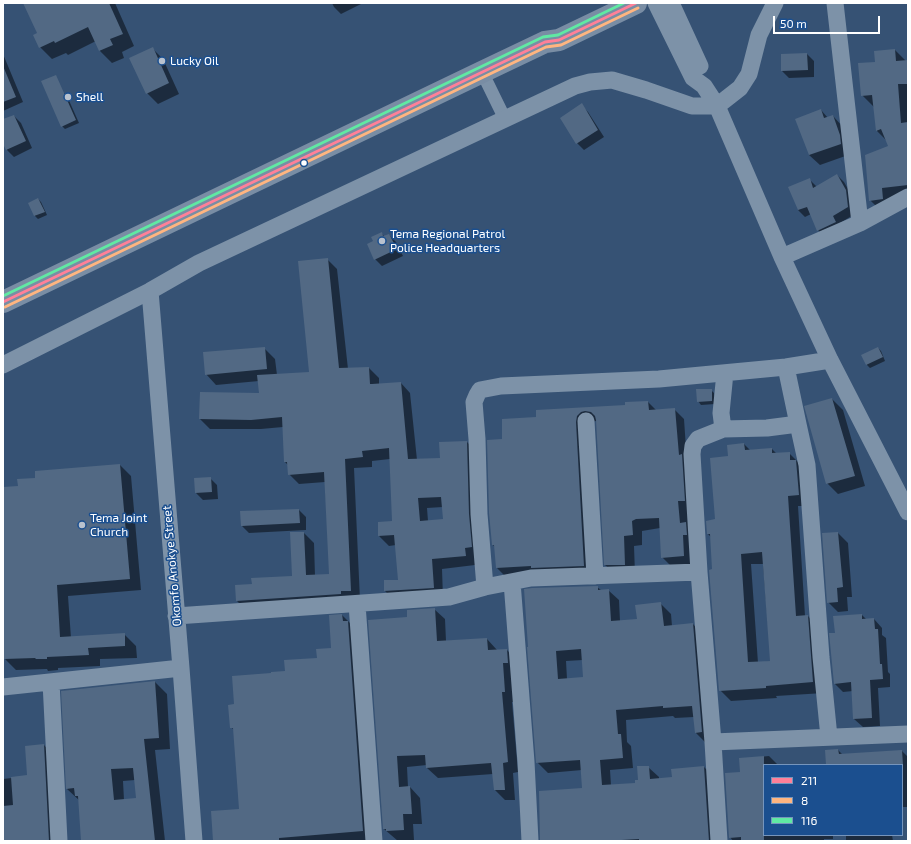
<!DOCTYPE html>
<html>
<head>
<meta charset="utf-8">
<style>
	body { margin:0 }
	#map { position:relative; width:911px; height:844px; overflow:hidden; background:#365274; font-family:"Exo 2",sans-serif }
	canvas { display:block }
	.frame { position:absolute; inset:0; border:4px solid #fff; pointer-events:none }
	.legend { position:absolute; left:763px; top:764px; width:140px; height:72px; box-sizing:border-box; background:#1b4f8f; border:1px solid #7695bc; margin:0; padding:5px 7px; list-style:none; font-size:12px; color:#fff }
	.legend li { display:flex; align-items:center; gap:8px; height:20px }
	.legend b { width:20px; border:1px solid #7695bc }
	.scale { position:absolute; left:773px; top:16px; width:107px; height:18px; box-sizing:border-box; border:2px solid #fff; border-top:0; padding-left:5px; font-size:12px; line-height:14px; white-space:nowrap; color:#fff; -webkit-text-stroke:3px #1b4f8f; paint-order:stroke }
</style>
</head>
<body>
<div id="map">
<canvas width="911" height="844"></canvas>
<div class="frame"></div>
<ul class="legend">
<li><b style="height:5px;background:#ff8098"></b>211</li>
<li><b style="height:5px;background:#ffb580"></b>8</li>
<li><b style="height:5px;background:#60e9a3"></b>116</li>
</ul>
<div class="scale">50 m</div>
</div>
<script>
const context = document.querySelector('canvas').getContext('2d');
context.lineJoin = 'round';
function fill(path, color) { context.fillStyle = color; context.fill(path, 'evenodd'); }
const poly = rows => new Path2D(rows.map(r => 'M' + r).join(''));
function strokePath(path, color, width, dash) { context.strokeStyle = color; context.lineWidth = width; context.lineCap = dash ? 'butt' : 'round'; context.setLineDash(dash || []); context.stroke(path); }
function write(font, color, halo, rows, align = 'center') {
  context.font = font + ' "Exo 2",sans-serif'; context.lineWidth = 3; context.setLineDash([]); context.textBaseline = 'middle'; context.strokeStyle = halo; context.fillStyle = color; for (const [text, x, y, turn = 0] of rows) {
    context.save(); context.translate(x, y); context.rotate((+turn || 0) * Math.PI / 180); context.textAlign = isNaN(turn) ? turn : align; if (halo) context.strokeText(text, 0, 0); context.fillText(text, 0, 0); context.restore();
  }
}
fill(poly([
	[24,3,115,3,134,46,122,52,124,58,112,63,100,51,96,41,68,55,66,53,52,59,40,47,38,34],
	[332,3,363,3,341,14,334,7],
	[152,48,163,59,179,94,158,104,147,93],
	[895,50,906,61,908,61,908,199,883,213,870,200,889,147,887,141,877,131,875,108,862,95,876,62],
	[3,54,23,102,3,111],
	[807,54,814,61,814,77,789,78,782,71,782,55],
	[64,93,67,96,79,123,65,129,62,126],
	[581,105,588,112,604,137,584,150,577,143],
	[821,110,828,118,833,116,843,127,851,154,820,165,809,155],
	[14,116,21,123,32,148,14,157,7,150,3,142,3,121],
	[837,175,844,182,853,198,855,214,840,223,825,237,818,230,811,214,805,217,798,210,809,179,817,187],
	[38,199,41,202,47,215,38,219,35,216,29,203],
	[381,233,385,237,389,235,396,242,403,256,382,266,375,259,374,241],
	[327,259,337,269,348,369,369,368,379,378,379,385,401,383,410,393,417,460,441,459,467,442,477,452,475,565,442,569,443,598,395,601,385,591,385,581,399,580,396,545,389,546,379,536,394,522,390,459,372,461,372,467,354,468,360,600,247,611,237,601,253,585,293,577,304,533,314,543,315,576,330,575,325,482,299,484,289,474,288,465,285,462,283,427,261,429,210,429,200,419,260,394,259,381,216,385,206,374,264,348,275,359,277,375,310,373],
	[443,507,444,520,428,521,427,508],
	[878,348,881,351,885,361,870,368,867,365,863,356],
	[711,390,714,393,715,404,701,405,698,401],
	[832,399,843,410,865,486,838,494,827,483],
	[648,402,656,410,674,409,684,419,694,566,672,567,662,557,660,528,642,531,642,545,634,546,635,574,616,575,605,565,597,421,596,421,591,422,594,576,507,578,497,568,496,548,493,545,504,440,538,418,537,411,626,406],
	[744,444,750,450,772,449,777,454,789,453,800,464,810,506,798,506,805,616,808,616,818,627,824,693,776,696,777,698,731,701,720,690,711,537,708,534,716,520,729,457],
	[751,564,763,564,771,661,758,663],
	[120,465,131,476,141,590,68,596,71,638,124,634,136,646,137,658,100,659,100,666,58,668,58,670,48,671,47,669,16,670,5,659,3,644,3,488,19,487,36,478],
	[210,478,217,485,218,499,203,500,196,493],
	[299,510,306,517,306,530,249,533,242,526],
	[838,533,848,543,852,597,847,597,848,611,838,612,828,602],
	[597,587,601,590,608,590,619,600,620,621,638,620,660,603,671,614,672,626,693,624,703,635,706,743,696,733,694,717,675,718,673,716,626,720,627,742,631,746,633,768,610,770,611,785,637,784,648,767,659,777,659,779,673,778,704,767,715,778,718,841,540,841,583,789,582,770,548,773,537,762,528,648],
	[583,660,584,678,567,679,566,661],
	[434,609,445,619,446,641,487,639,497,650,507,650,517,660,515,702,512,702,518,772,513,773,515,800,505,800,495,790,493,774,438,778,427,768,427,765,407,767,408,787,410,787,420,798,422,824,413,824,414,840,398,841,384,829,408,618],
	[342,615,353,626,373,841,214,841,240,810,235,731,231,727,235,705,286,672,318,659,332,649],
	[862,615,867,620,874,619,882,628,882,635,886,638,888,672,890,674,890,687,878,688,880,726,863,727,854,719,853,691,843,692,835,684,836,634],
	[155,682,167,694,170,749,155,750,165,841,82,841,80,801,67,789],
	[135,780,137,799,124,800,123,781],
	[44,745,53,755,58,841,3,841,3,779,29,776],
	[838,750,843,755,902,751,908,757,908,807,902,807,902,765,827,765],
	[769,756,777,764,783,765,764,765,764,835,833,835,833,839,824,839,824,841,733,841,730,837,741,773,740,759],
	[846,835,892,835,893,841,846,841]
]), '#0007');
fill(poly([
	[23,3,109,3,123,34,110,39,113,45,99,51,88,27,55,43,54,41,39,48,33,35,37,33],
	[153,47,169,83,146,94,129,58],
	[895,49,896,61,908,60,908,84,898,84,901,123,908,122,908,185,882,188,883,199,869,201,865,155,888,146,881,129,876,131,872,95,861,96,858,63,875,62,874,51],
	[807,53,808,70,781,71,781,54],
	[3,66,16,97,3,102],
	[56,75,76,120,61,127,41,81],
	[582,103,598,130,576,144,560,118],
	[821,109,824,118,833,115,840,135,841,144,809,155,795,119],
	[14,115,26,141,6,150,3,144,3,119],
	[837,174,846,190,848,207,833,216,836,222,817,231,807,207,798,210,788,187,810,178,813,188],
	[38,198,45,212,34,216,28,203],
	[382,232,383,236,389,234,397,249,374,260,367,244,373,241,371,237],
	[328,258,339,368,369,367,370,384,372,384,401,382,408,459,440,458,439,442,467,441,469,514,472,547,465,548,466,556,432,559,434,588,384,591,384,580,398,580,394,535,378,536,378,522,392,521,389,448,362,451,363,457,345,459,351,591,341,591,341,594,236,601,235,585,252,584,251,578,292,576,290,532,304,532,306,575,329,574,324,472,288,475,287,462,284,462,282,417,251,420,199,419,200,392,259,393,257,375,309,372,298,261],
	[441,497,443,519,420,521,418,498],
	[265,347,267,369,205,375,203,352],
	[878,347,883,357,866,365,861,355],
	[696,389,712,389,712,401,697,402],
	[832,398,855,476,826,484,804,406],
	[648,401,649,410,675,408,679,455,682,454,685,501,678,501,680,523,686,522,687,535,683,535,684,556,661,558,659,518,636,519,632,521,633,535,624,536,625,565,604,565,596,420,595,416,591,412,585,411,581,412,577,416,576,422,584,566,531,568,531,566,496,568,494,545,492,545,489,513,487,440,502,439,502,419,536,417,536,410,625,405,625,402],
	[744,443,745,450,772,448,772,453,790,452,790,460,796,460,799,495,788,496,796,616,808,615,813,682,766,686,766,688,719,691,709,570,712,569,710,534,707,534,706,521,715,519,710,458,728,456,727,445],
	[762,552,770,661,748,662,741,554],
	[120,464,130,579,57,585,60,637,125,633,125,646,88,648,89,655,47,657,47,659,36,659,35,658,4,659,3,487,18,486,17,479,35,478,35,471],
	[211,477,212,492,195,493,194,478],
	[299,509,300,523,241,526,240,511],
	[838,532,843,587,837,588,838,602,827,603,822,533],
	[598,586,598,590,609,589,611,621,637,619,635,605,661,602,664,626,693,623,702,732,695,733,692,706,663,708,663,706,616,710,618,734,621,734,623,758,600,760,602,785,635,783,635,780,638,780,637,766,649,766,650,779,672,777,671,769,704,766,709,841,639,841,639,839,604,841,540,841,539,791,582,788,580,760,536,763,527,647,528,647,524,589,532,588],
	[581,649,583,677,558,679,556,651],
	[435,608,437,641,487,638,488,650,507,649,508,663,503,663,505,692,502,692,508,762,503,763,505,790,494,790,491,763,426,768,425,755,397,756,399,787,410,786,412,814,403,814,404,830,386,831,386,829,383,829,368,620,407,617,407,610],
	[342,614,343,621,348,621,363,831,279,838,279,841,213,841,211,811,239,809,233,728,230,728,228,705,234,704,232,676,271,673,271,672,285,671,284,660,317,658,316,649,331,648,329,615],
	[862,614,862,619,874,618,875,629,878,629,880,664,882,664,883,679,870,680,872,718,853,719,851,682,834,684,829,633,835,633,833,616],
	[155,681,159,738,144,739,155,841,127,841,127,840,81,841,78,796,75,796,74,788,66,789,61,691],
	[133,768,136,798,114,800,111,769],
	[44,744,49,841,3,841,3,806,13,805,11,777,27,775,25,746],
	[838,749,839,754,902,750,903,765,826,765,825,750],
	[764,756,764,841,741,841,741,837,729,838,725,773,740,772,739,758]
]), '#526984');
strokePath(poly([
	[482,72,505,119]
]), '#7d92a8', 13);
strokePath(poly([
	[656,3,693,78,704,86,717,106,782,257,830,360,908,512],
	[671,3,700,66],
	[835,3,860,223],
	[782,257,860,223,908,197],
	[150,291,181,668,194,841],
	[3,365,150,291,199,263,575,86,590,82,612,80,646,90,692,106,717,106,740,88,749,74,759,35,775,3],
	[586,421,595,576],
	[798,424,807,465,821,657,829,737],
	[723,429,721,413,725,373],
	[699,572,692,454,693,446,698,439,723,429,767,428,798,424,786,367],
	[512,582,526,762,530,841],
	[485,587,531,578,699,572,713,742,719,841],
	[357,604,374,841],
	[176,616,449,597,485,587,479,514,477,439,474,402,477,395,480,390,501,386,659,379,786,367,830,360],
	[51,682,59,841],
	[3,687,181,668],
	[713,742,908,734]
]), '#7d92a8', 17);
strokePath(poly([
	[3,302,482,72,545,42,559,40,636,3]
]), '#798da4', 22);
strokePath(poly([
	[3,302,545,42,559,40,636,3]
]), '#ff8098', 3);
strokePath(poly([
	[5,307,546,47,561,45,638,8]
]), '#ffb580', 3);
strokePath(poly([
	[3,296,543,37,558,35,624,3]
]), '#60e9a3', 3);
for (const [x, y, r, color] of [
	[162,61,4,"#b9c2ce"],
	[68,97,4,"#b9c2ce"],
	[304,163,3.5,"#fff"],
	[382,241,4,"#b9c2ce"],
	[82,525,4,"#b9c2ce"]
]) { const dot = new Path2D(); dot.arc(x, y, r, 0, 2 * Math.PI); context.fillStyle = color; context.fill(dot); strokePath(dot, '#1b4f8f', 1.5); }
write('12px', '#fff', '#1b4f8f', [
	["Lucky Oil",170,61],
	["Shell",76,97],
	["Tema Regional Patrol",390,234],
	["Police Headquarters",390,248],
	["Tema Joint",90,518],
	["Church",90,532]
], 'left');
write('12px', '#fff', '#1b4f8f', [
	["Okomfo Anokye Street",172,566,-95]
]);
</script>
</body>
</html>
